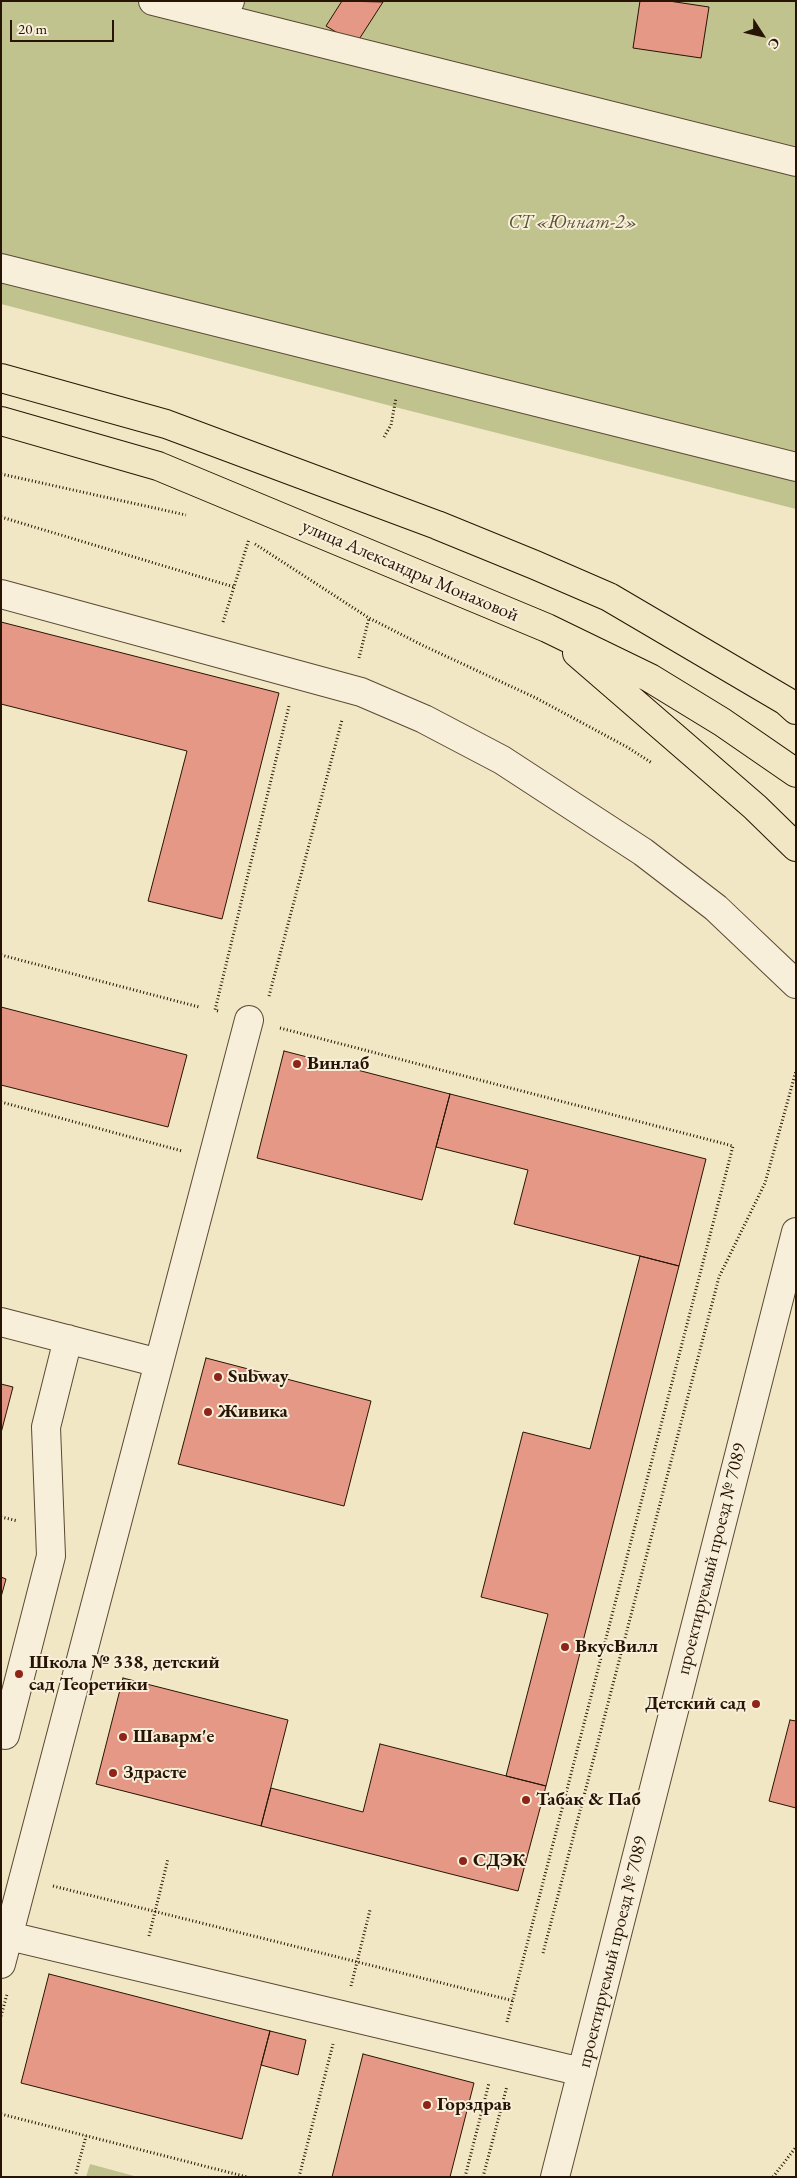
<!DOCTYPE html>
<html>
<head>
<meta charset="utf-8">
<style>
	body { margin:0 }
	#map { position:relative; width:797px; height:2178px; overflow:hidden; background:#f2e7c4; font-family:"EB Garamond",serif }
	canvas { display:block }
	.frame { position:absolute; inset:0; border:2px solid #281404; pointer-events:none }
	.north { position:absolute; left:737px; top:10px; width:50px; height:50px; -webkit-text-stroke:4px #f7efd9; paint-order:stroke; rotate:125deg; font-size:14px; font-weight:700; line-height:20px; text-align:center; color:#281404 }
	.north::after { content:''; display:block; margin:auto; width:18px; height:22px; background:#281404; clip-path:polygon(50% 0,100% 100%,50% 72%,0 100%) }
	.scale { position:absolute; left:10px; top:20px; width:104px; height:22px; box-sizing:border-box; border:2px solid #281404; border-top:0; padding-left:6px; font-size:15px; line-height:18px; white-space:nowrap; color:#281404; -webkit-text-stroke:4px #f7efd9; paint-order:stroke }
</style>
</head>
<body>
<div id="map">
<canvas width="797" height="2178"></canvas>
<div class="frame"></div>
<div class="north">С</div>
<div class="scale">20 m</div>
</div>
<script>
const context = document.querySelector('canvas').getContext('2d');
context.lineJoin = 'round';
function fill(path, color) { context.fillStyle = color; context.fill(path, 'evenodd'); }
const poly = rows => new Path2D(rows.map(r => 'M' + r).join(''));
function strokePath(path, color, width, dash) { context.strokeStyle = color; context.lineWidth = width; context.lineCap = dash ? 'butt' : 'round'; context.setLineDash(dash || []); context.stroke(path); }
function write(font, color, halo, rows, align = 'center') {
  context.font = font + ' "EB Garamond",serif'; context.lineWidth = 4; context.setLineDash([]); context.textBaseline = 'middle'; context.strokeStyle = halo; context.fillStyle = color; for (const [text, x, y, turn = 0] of rows) {
    context.save(); context.translate(x, y); context.rotate((+turn || 0) * Math.PI / 180); context.textAlign = isNaN(turn) ? turn : align; if (halo) context.strokeText(text, 0, 0); context.fillText(text, 0, 0); context.restore();
  }
}
fill(poly([
	[1,1,796,1,796,509,395,407,1,304],
	[90,2164,138,2177,86,2177]
]), '#c1c38f');
const building = poly([
	[342,1,383,2,356,44,326,26,342,1],
	[640,1,669,1,709,7,701,58,633,48,640,1],
	[1,622,279,693,222,919,148,901,187,751,1,704,1,622],
	[1,1007,187,1055,168,1127,1,1085,1,1007],
	[284,1051,450,1094,422,1200,257,1158,284,1051],
	[450,1094,706,1159,679,1266,514,1224,528,1170,436,1147,450,1094],
	[640,1256,679,1266,546,1786,506,1776,548,1614,481,1597,523,1432,590,1449,640,1256],
	[206,1358,371,1401,344,1506,178,1464,206,1358],
	[1,1384,13,1387,1,1433,1,1384],
	[1,1577,6,1579,1,1597,1,1577],
	[123,1678,288,1720,261,1826,96,1784,123,1678],
	[790,1720,796,1721,796,1808,769,1801,790,1720],
	[380,1744,546,1786,518,1891,261,1826,271,1788,363,1812,380,1744],
	[49,1974,270,2031,242,2139,21,2083,49,1974],
	[270,2031,306,2040,298,2075,261,2065,270,2031],
	[363,2054,474,2083,450,2177,332,2177,363,2054]
]);
fill(building, '#e59886');
strokePath(building, '#281404', 1);
const minor = poly([
	[153,1,221,18],
	[230,1,221,18,796,162],
	[1,268,796,467],
	[1,594,361,692,424,719,502,760,643,852,716,908,796,984],
	[1,1322,159,1363],
	[1,1734,5,1735,51,1556,46,1427,68,1339],
	[1,1934,582,2072],
	[1,1964,249,1020],
	[555,2177,796,1232]
]);
const major = poly([
	[1,378,166,424,437,525,535,565,609,597,786,701,796,710],
	[1,421,158,466,547,628,650,678,722,722,796,773],
	[577,653,755,807,796,847]
]);
strokePath(minor, '#5a4934', 30);
strokePath(major, '#281404', 30);
strokePath(poly([
	[384,437,391,425,396,398],
	[1,474,186,515],
	[1,517,234,587],
	[255,544,369,618,424,646,536,698,627,747,652,763],
	[223,622,249,539],
	[359,658,369,618],
	[1,955,199,1007],
	[269,996,342,720],
	[218,1011,215,1010,289,706],
	[280,1028,733,1146,507,2022],
	[1,1102,182,1151],
	[1,1517,18,1521],
	[53,1886,514,2001],
	[149,1936,168,1859],
	[543,1953,719,1277,765,1183,796,1071],
	[351,1986,370,1910],
	[1,2016,7,1994],
	[1,2114,247,2177],
	[75,2177,86,2136],
	[299,2177,333,2044],
	[465,2177,489,2083],
	[483,2177,507,2086],
	[773,2177,796,2147]
]), '#281404', 3, [1, 2.5]);
strokePath(minor, '#f7efd9', 28);
strokePath(major, '#f2e7c4', 28);
for (const [x, y, r, color] of [
	[297,1064,5,"#8f2418"],
	[218,1377,5,"#8f2418"],
	[208,1412,5,"#8f2418"],
	[565,1647,5,"#8f2418"],
	[19,1674,5,"#8f2418"],
	[756,1704,5,"#8f2418"],
	[123,1737,5,"#8f2418"],
	[113,1773,5,"#8f2418"],
	[526,1800,5,"#8f2418"],
	[463,1861,5,"#8f2418"],
	[427,2105,5,"#8f2418"]
]) { const dot = new Path2D(); dot.arc(x, y, r, 0, 2 * Math.PI); context.fillStyle = color; context.fill(dot); strokePath(dot, '#f7efd9', 2); }
write('italic 19px', '#5e5135', '#f7efd9', [
	["СТ «Юннат-2»",573,223]
]);
write('19px', '#281404', '#f7efd9', [
	["улица Александры Монаховой",410,571,23],
	["проектируемый проезд № 7089",712,1559,-76],
	["проектируемый проезд № 7089",613,1952,-76]
]);
write('bold 19px', '#281404', '#f7efd9', [
	["Винлаб",307,1064],
	["Subway",228,1377],
	["Живика",218,1412],
	["ВкусВилл",575,1647],
	["Школа № 338, детский",29,1663],
	["сад Теоретики",29,1685],
	["Детский сад",746,1704,"right"],
	["Шаварм'е",133,1737],
	["Здрасте",123,1773],
	["Табак & Паб",536,1800],
	["СДЭК",473,1861],
	["Горздрав",437,2105]
], 'left');
</script>
</body>
</html>
